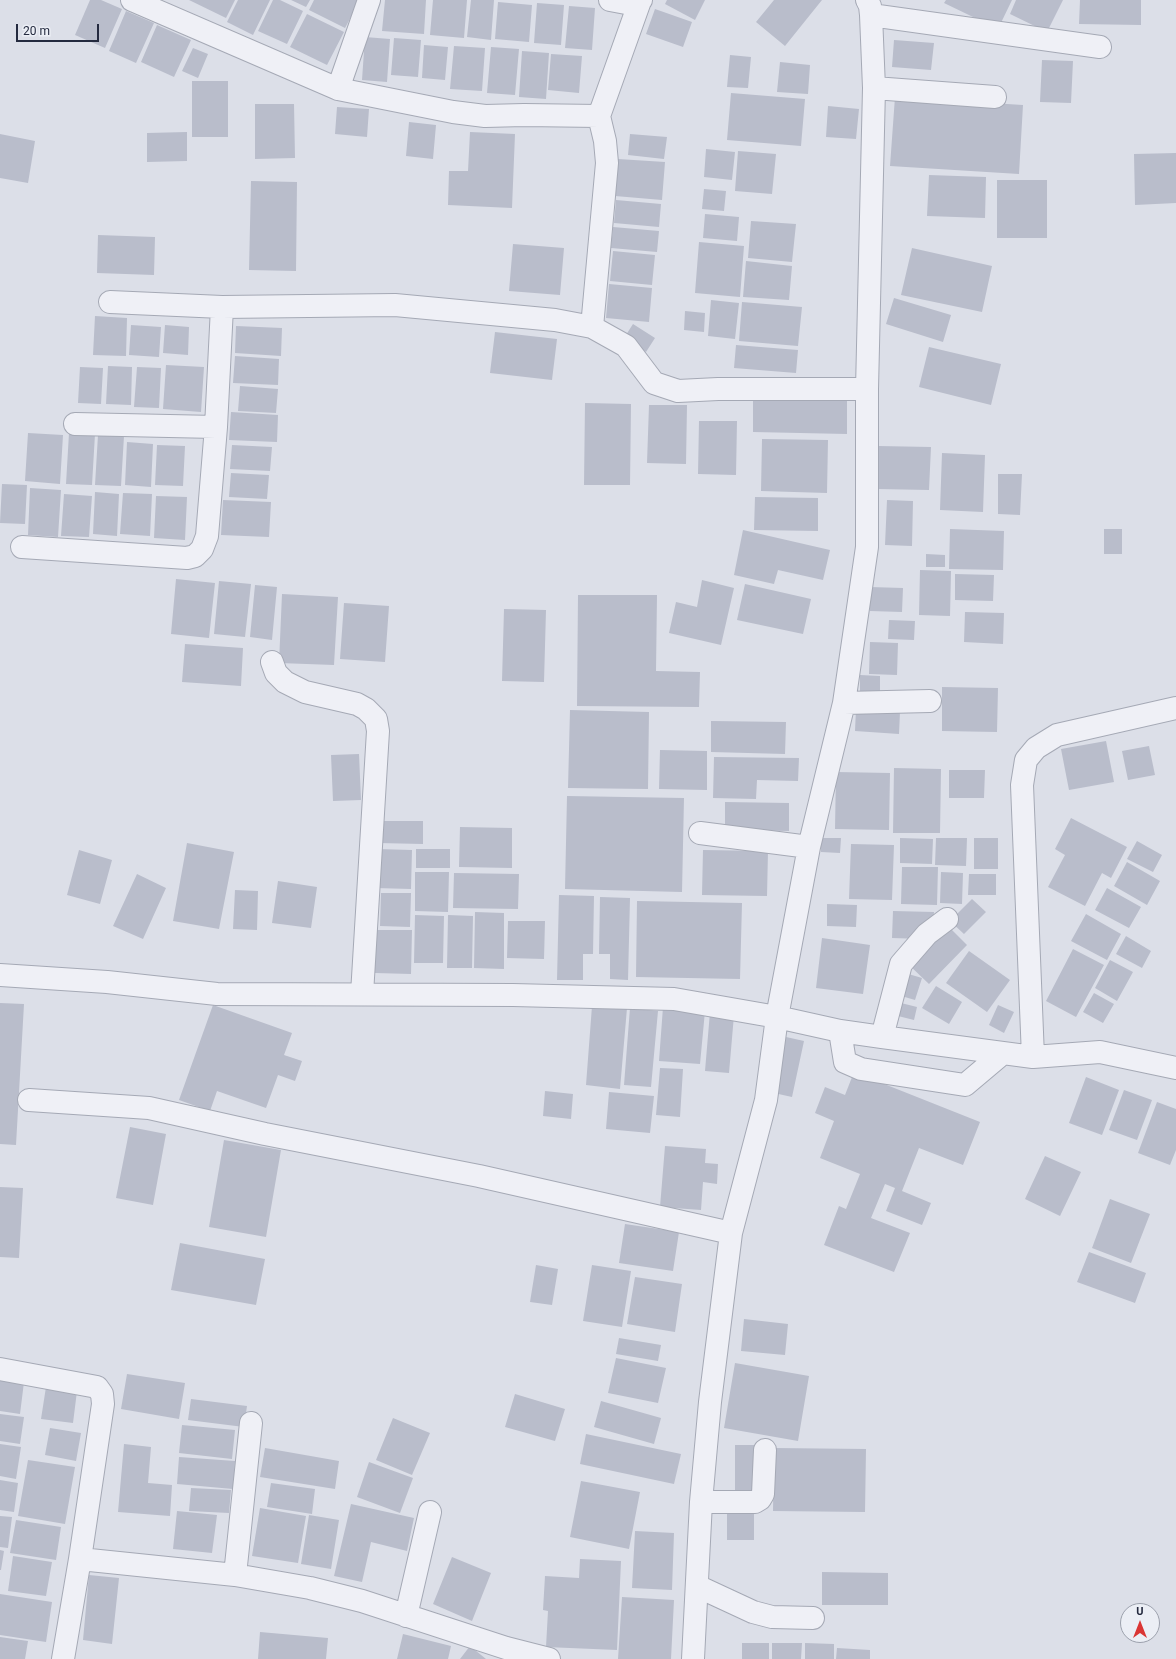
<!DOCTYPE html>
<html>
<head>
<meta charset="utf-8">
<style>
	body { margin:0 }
	#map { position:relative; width:1176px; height:1659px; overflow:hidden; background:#dcdfe8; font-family:Roboto,sans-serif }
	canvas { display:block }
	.north { position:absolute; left:1120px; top:1603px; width:40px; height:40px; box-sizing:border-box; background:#ebeef5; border:1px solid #9ba0ac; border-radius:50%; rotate:0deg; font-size:11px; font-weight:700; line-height:16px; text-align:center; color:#242a3f }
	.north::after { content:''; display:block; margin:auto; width:14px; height:18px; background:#da3534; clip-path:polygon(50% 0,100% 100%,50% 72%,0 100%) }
	.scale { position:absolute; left:16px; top:24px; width:83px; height:18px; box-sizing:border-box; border:2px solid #242a3f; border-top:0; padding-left:5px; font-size:12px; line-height:14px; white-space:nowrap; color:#242a3f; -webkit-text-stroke:3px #ebeef5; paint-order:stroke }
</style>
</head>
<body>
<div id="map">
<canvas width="1176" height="1659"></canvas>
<div class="north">U</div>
<div class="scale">20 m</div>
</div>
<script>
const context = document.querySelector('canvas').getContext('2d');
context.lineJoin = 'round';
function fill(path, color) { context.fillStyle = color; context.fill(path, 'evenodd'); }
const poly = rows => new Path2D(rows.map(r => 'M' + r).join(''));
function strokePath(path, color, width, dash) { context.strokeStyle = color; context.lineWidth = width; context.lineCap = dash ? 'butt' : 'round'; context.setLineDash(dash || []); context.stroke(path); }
fill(poly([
	[90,0,101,0,122,9,105,48,75,35],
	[189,0,235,0,226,18],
	[238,0,270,0,253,35,227,22],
	[273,0,280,0,303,11,287,44,258,31],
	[291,0,310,0,306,7],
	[314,0,360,0,345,28,309,10],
	[385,0,426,0,424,34,382,31],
	[433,0,467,0,464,38,430,35],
	[471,0,494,0,491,40,467,37],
	[667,0,705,0,695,20,665,4],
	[774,0,822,0,785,46,756,22],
	[946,0,1012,0,998,29,944,3],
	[1016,0,1063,0,1047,32,1010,14],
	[1080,0,1141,0,1141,25,1079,24],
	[498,2,532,5,529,42,495,39],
	[537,3,564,5,561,45,534,43],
	[569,6,595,8,592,50,565,48],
	[655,9,692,22,683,47,646,34],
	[126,11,154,23,136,63,109,51],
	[307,14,344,32,327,65,290,47],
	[157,25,191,40,174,77,141,62],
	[365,37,390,39,387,82,362,80],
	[394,38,421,40,418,77,391,75],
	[894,40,934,43,931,70,892,67],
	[424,45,448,47,445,80,422,78],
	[454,46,485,48,482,91,450,89],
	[491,47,519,49,515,95,487,93],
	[193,48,208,54,198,78,182,71],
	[522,51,549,53,546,99,519,97],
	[551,54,582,56,579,93,548,90],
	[730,55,751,57,748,88,727,87],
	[1042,60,1073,61,1071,103,1040,102],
	[780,62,810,65,808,94,777,92],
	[192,81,228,81,228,137,192,137],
	[731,93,805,99,801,146,727,140],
	[895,97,1023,105,1019,174,890,166],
	[255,104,294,104,295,158,255,159],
	[828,106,859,109,856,139,826,137],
	[337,107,369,109,367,137,335,134],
	[409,122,436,125,433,159,406,156],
	[187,132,187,161,147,162,147,133],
	[470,132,515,134,512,208,448,205,449,171,468,171],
	[0,134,35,141,28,183,0,178],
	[630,134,667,137,664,159,628,155],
	[706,149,735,152,732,180,704,177],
	[738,151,776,154,772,194,735,191],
	[1176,153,1176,203,1135,205,1134,154],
	[618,159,665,162,662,200,615,196],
	[929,175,986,177,985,218,927,216],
	[997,180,1047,180,1047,238,997,238],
	[251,181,297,182,296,271,249,270],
	[704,189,726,191,724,211,702,209],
	[616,200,661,204,659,227,614,223],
	[705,214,739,217,737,241,703,238],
	[751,221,796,224,792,262,748,258],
	[613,227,659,231,657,252,611,248],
	[98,235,155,237,154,275,97,273],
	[699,242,744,246,740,297,695,293],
	[513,244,564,248,560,295,509,291],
	[912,248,992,266,982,312,901,295],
	[613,251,655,255,652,285,610,281],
	[746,261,792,266,789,300,743,297],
	[609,284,652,288,649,322,606,318],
	[894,298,951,315,943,342,886,324],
	[711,300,739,303,735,339,708,336],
	[742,302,802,307,798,346,739,341],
	[685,311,705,313,704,332,684,330],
	[95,316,127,318,126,356,93,355],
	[633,324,655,338,646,352,624,338],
	[131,325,161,327,159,357,129,355],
	[165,325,189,327,188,355,163,353],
	[236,326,282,328,281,356,235,353],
	[495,332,557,339,552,380,490,373],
	[736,345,798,350,796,373,734,368],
	[929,347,1001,364,991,405,919,387],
	[235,356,279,359,278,385,233,383],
	[166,365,204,367,201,412,163,409],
	[108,366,132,367,131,405,106,404],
	[80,367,103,368,101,404,78,403],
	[137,367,161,368,159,408,134,407],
	[240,386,278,389,276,413,238,411],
	[753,398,847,400,847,434,753,432],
	[585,403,631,404,630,485,584,485],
	[649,405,687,405,686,464,647,463],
	[231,412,278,415,277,442,229,440],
	[699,421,737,421,736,475,698,474],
	[28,433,63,435,60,484,25,481],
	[69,433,95,434,92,485,66,484],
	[98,435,124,436,121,486,95,485],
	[762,439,828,440,827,493,761,491],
	[127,442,153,444,151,487,125,485],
	[157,445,185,446,183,486,155,485],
	[232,445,272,447,270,471,230,469],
	[878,446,931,447,929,490,877,489],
	[942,453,985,455,983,512,940,510],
	[231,473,269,475,267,499,229,497],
	[998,474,1022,474,1020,515,998,514],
	[2,484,27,485,25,524,0,523],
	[30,488,61,490,58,537,28,535],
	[95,492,119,494,117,536,93,534],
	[123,493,152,494,150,536,120,534],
	[64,494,92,496,89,537,61,536],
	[156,496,187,497,185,540,154,538],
	[755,497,818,498,818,531,754,530],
	[223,500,271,502,269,537,221,535],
	[887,500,913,501,912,546,885,545],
	[950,529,1004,531,1003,570,949,569],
	[1104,529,1122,529,1122,554,1104,554],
	[743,530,830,550,823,580,778,570,774,584,734,575],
	[926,554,945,555,945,567,926,567],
	[920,570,951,571,950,616,919,615],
	[955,574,994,575,993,601,955,600],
	[176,579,215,583,209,638,171,634],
	[702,580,734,588,721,645,669,633,676,602,697,607],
	[219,581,251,584,245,637,214,634],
	[745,584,811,599,803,634,737,620],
	[255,585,277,587,272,640,250,637],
	[870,587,903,588,902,612,870,611],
	[282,594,338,597,334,665,279,663],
	[578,595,657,595,656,671,700,672,699,707,577,706],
	[344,603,389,606,385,662,340,659],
	[504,609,546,610,544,682,502,681],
	[965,612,1004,613,1003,644,964,642],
	[889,620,915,621,914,640,888,639],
	[870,642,898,643,897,675,869,674],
	[185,644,243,648,241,686,182,682],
	[860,675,880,676,880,692,860,691],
	[942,687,998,688,997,732,942,731],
	[856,709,900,712,899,734,855,731],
	[570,710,649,712,648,789,568,788],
	[711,721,786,722,785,754,711,752],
	[1106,741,1114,782,1069,790,1061,749],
	[1149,746,1155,775,1128,780,1122,751],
	[660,750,707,751,707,790,659,789],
	[359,754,361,800,333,801,331,755],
	[714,757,799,758,798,781,757,780,756,799,713,798],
	[894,768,941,769,940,833,893,833],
	[949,770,985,770,984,798,949,798],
	[836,772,890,773,889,830,835,829],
	[567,796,684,798,682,892,565,889],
	[725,802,789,803,789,831,725,830],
	[1071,818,1127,847,1111,878,1102,873,1085,906,1048,887,1065,855,1055,849],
	[378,821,423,821,423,844,378,843],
	[460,827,512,828,512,868,459,867],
	[821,838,841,838,840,853,821,852],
	[900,838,933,839,932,864,900,863],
	[936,838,967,838,966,866,935,865],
	[974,838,998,838,998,869,974,869],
	[1137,841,1162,855,1153,872,1127,859],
	[187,843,234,852,219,929,173,921],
	[851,844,894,845,892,900,849,899],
	[376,849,412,850,411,889,375,888],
	[416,849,450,849,450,868,416,868],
	[79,850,112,860,100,904,67,895],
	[703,850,768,851,767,896,702,895],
	[1127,862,1160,881,1147,905,1114,886],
	[902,867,938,867,937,905,901,904],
	[415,872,449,872,448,912,415,911],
	[941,872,963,873,962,904,940,903],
	[454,873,519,874,518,909,453,908],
	[137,874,166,888,143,939,113,926],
	[969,874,996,874,996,895,968,895],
	[278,881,317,887,311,928,272,923],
	[1107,888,1141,907,1129,928,1095,910],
	[235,890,258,891,257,930,233,929],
	[381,893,411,893,410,927,380,926],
	[559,895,594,896,593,954,583,954,583,980,557,980],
	[600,897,630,898,628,980,610,979,610,954,599,954],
	[972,899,986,912,964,934,950,921],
	[637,901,742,903,740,979,636,977],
	[827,904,857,905,856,927,827,926],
	[893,911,934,912,933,925,923,939,892,938],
	[475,912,504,913,504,969,474,968],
	[1086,914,1121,934,1107,960,1071,941],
	[415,915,444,916,443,963,414,963],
	[448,915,473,916,472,968,447,968],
	[508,921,545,921,544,959,507,958],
	[947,925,967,945,929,984,908,964],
	[375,930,412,930,411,974,375,973],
	[1126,936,1151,951,1142,968,1116,954],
	[822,938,870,945,863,994,816,988],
	[1073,949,1104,965,1076,1017,1046,1001],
	[969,951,1010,980,987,1012,946,983],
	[1110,960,1133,972,1117,1001,1095,988],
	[905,973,922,978,915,1000,898,995],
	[936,986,962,1002,949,1024,922,1008],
	[1094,993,1114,1004,1103,1023,1083,1012],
	[897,1002,917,1007,914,1020,894,1015],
	[0,1003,24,1004,16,1145,0,1144],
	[213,1005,292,1033,284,1055,302,1061,295,1081,278,1075,266,1108,217,1091,210,1111,179,1100],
	[998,1005,1014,1012,1004,1033,989,1025],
	[592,1006,627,1008,620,1089,586,1085],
	[663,1007,705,1011,700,1064,659,1061],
	[630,1008,658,1011,651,1087,624,1085],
	[710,1012,734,1015,729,1073,705,1071],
	[786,1037,804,1041,792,1097,774,1093],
	[660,1068,683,1069,680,1117,656,1115],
	[854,1072,980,1122,963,1165,919,1148,902,1191,931,1203,922,1225,886,1211,895,1188,885,1184,871,1218,910,1233,894,1272,824,1245,839,1206,846,1209,860,1174,820,1158,834,1121,815,1113,825,1087,845,1095],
	[1086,1077,1119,1090,1102,1135,1069,1123],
	[1124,1090,1152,1100,1137,1140,1109,1130],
	[545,1091,573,1094,571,1119,543,1116],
	[609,1092,654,1096,650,1133,606,1129],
	[1157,1102,1176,1109,1176,1150,1170,1165,1138,1153],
	[130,1127,166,1134,153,1205,116,1198],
	[224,1140,281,1150,266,1237,209,1227],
	[665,1146,706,1149,705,1163,718,1164,717,1184,703,1182,701,1210,660,1207],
	[1045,1156,1081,1172,1060,1216,1025,1199],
	[0,1187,23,1188,19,1258,0,1257],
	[1110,1199,1150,1214,1131,1263,1092,1248],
	[625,1224,679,1232,673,1271,619,1263],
	[180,1243,265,1259,256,1305,171,1290],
	[1089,1252,1146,1273,1135,1303,1077,1282],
	[536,1265,558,1269,552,1305,530,1302],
	[592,1265,631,1271,622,1327,583,1321],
	[635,1277,682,1284,675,1332,627,1324],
	[744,1319,788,1324,785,1355,741,1351],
	[619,1338,661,1345,658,1361,616,1354],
	[616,1358,666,1368,658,1403,608,1393],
	[735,1363,809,1376,798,1441,724,1428],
	[127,1374,185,1383,179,1419,121,1409],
	[0,1378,24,1382,20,1414,0,1411],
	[46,1387,77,1391,73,1423,41,1419],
	[515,1394,565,1409,555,1441,505,1427],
	[191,1399,247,1406,244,1427,188,1420],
	[601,1401,661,1418,654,1444,594,1427],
	[0,1414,24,1417,20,1444,0,1441],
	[393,1418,430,1433,412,1475,376,1460],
	[182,1425,235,1430,232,1459,179,1453],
	[50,1428,81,1433,76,1461,45,1455],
	[586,1434,681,1454,674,1484,580,1464],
	[0,1444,21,1447,16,1479,0,1476],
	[124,1444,151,1447,148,1483,172,1485,170,1516,118,1512],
	[735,1445,760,1445,760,1494,735,1494],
	[265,1448,339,1461,335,1489,260,1477],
	[774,1448,866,1449,865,1512,773,1511],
	[179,1457,235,1461,233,1489,177,1484],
	[28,1460,75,1467,65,1524,18,1516],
	[369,1462,413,1478,400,1513,357,1497],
	[0,1480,18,1483,14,1512,0,1510],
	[581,1481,640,1492,629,1549,570,1537],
	[271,1483,315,1489,312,1514,267,1507],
	[191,1488,231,1490,229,1513,189,1511],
	[351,1504,414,1518,407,1551,371,1542,362,1582,334,1576],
	[727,1505,754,1505,754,1540,727,1540],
	[260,1508,306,1516,298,1563,252,1556],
	[177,1511,217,1515,212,1553,173,1549],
	[309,1515,339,1520,331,1569,301,1564],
	[0,1516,12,1517,8,1548,0,1547],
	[16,1520,61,1527,56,1560,10,1553],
	[635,1531,674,1533,672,1590,632,1588],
	[0,1550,4,1551,1,1570,0,1570],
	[13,1556,52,1562,46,1596,8,1591],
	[452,1557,491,1573,472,1621,433,1604],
	[580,1559,621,1561,617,1650,546,1647,548,1611,543,1610,545,1576,579,1578],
	[822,1572,888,1573,888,1605,822,1605],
	[89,1575,119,1578,112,1644,83,1640],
	[0,1594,52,1602,46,1642,0,1635],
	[622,1597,674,1600,671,1659,618,1659],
	[260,1632,328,1638,326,1659,258,1659],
	[403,1634,451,1646,448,1659,397,1659],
	[0,1637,28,1641,25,1659,0,1659],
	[742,1643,769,1643,769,1659,742,1659],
	[772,1643,802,1643,801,1659,772,1659],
	[805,1643,834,1644,834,1659,805,1659],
	[470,1646,486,1659,460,1659],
	[837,1648,870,1650,870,1659,836,1659]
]), '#b9bdcb');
const minor = poly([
	[132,0,338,89,453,112,485,116,524,115,599,116],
	[610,0,626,3,641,0],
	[871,15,1100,47],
	[874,88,995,97],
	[338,89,369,0],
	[110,302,222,307,395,305,555,320,592,327,626,346,654,383,678,391,718,389,867,389],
	[592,327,607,163,605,141,599,116,640,1],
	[75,424,216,427],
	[22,547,187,558,195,556,202,549,207,536,216,427,222,307],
	[272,662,276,673,285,682,305,692,357,704,366,709,376,719,378,731,362,994],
	[844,703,930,701],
	[700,833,809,847],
	[0,975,107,982,217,994,513,995,674,999,777,1017,840,1031,882,1037,1033,1057,1100,1052,1176,1068],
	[840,1031,845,1062,861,1069,965,1085,1003,1053],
	[882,1037,901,964,927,934,947,919],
	[1033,1057,1022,785,1026,760,1036,748,1057,735,1176,708],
	[29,1100,149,1108,265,1134,479,1176,731,1233],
	[0,1369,97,1387,102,1394,103,1404,80,1559],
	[701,1502,755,1502,760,1499,763,1494,765,1450],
	[235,1575,251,1423],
	[697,1586,753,1612,772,1617,813,1618],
	[406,1616,430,1512],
	[63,1659,80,1559,235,1575,310,1588,362,1601,506,1648,549,1659],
	[693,1659,701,1502,710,1402,731,1233,766,1100,777,1017,809,847,844,703,867,547,867,389,874,88,871,15,870,6,867,0]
]);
strokePath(minor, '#a5a9b5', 24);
strokePath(minor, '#eff0f6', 22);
</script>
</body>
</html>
